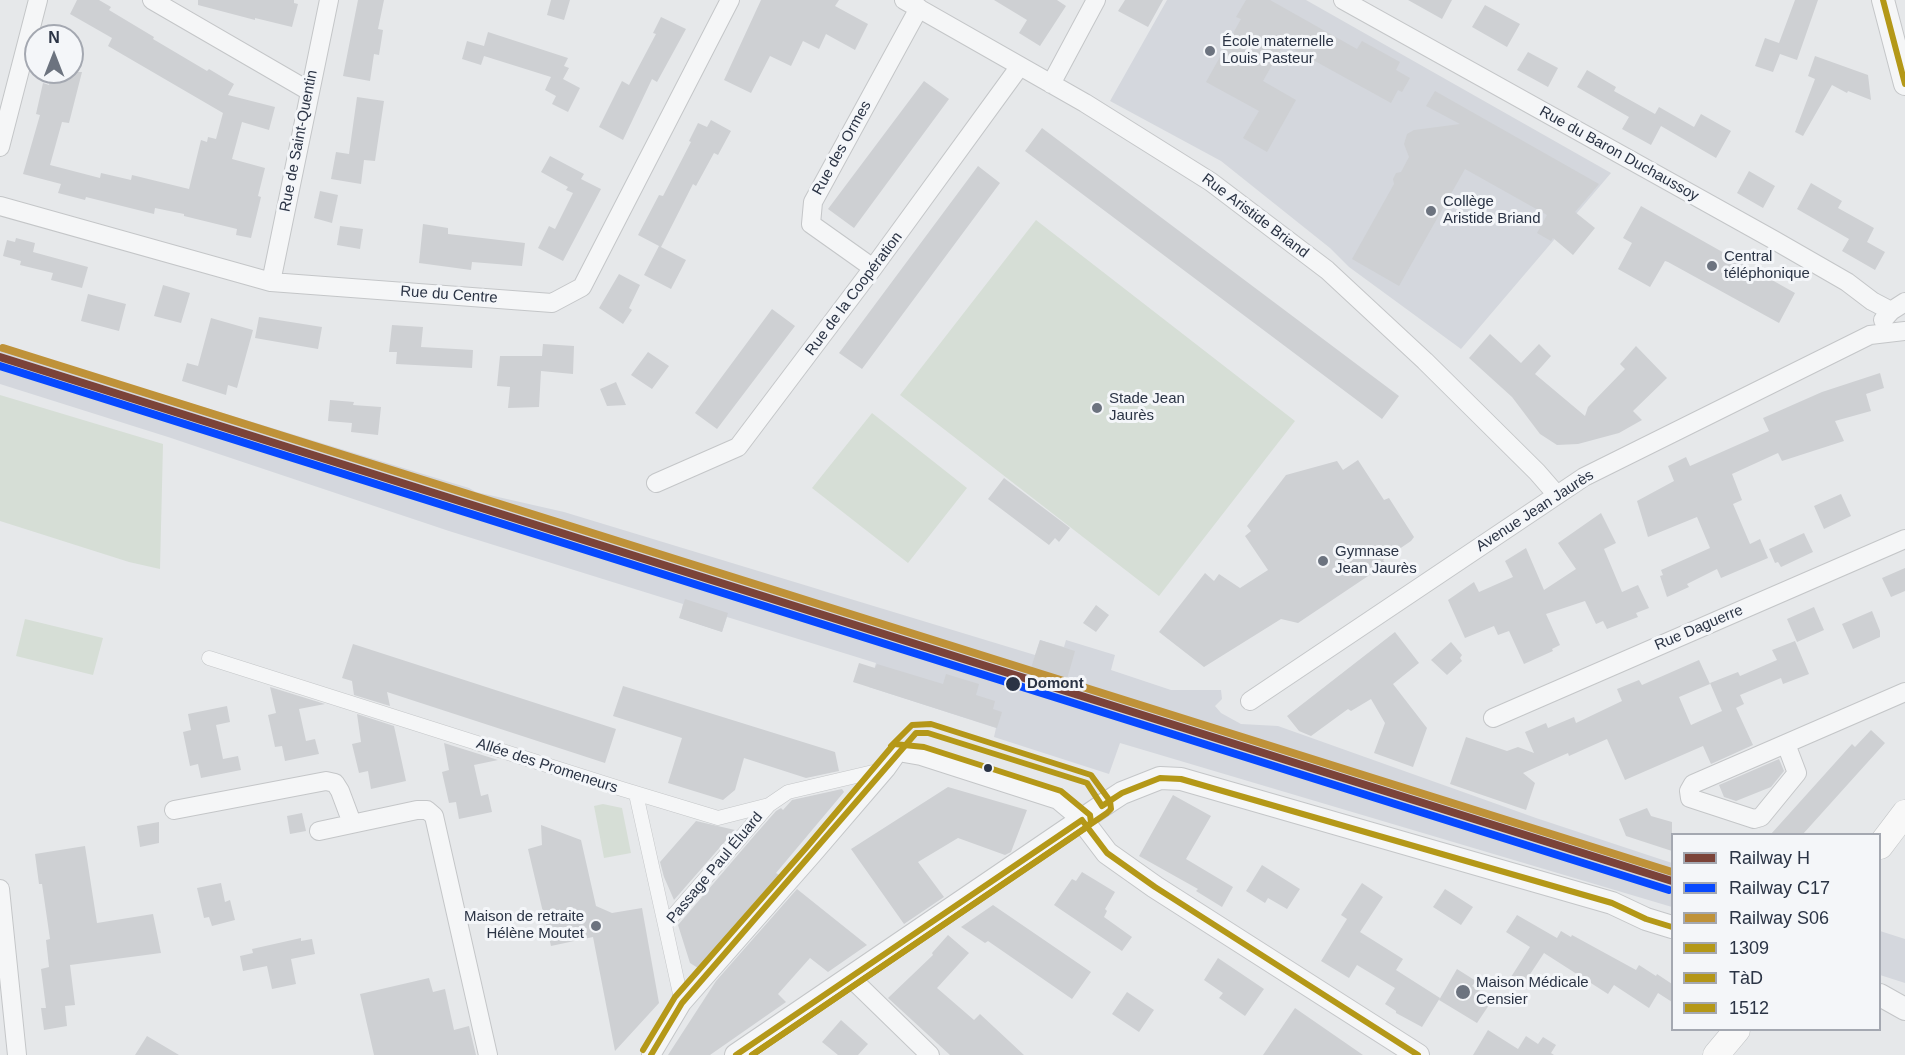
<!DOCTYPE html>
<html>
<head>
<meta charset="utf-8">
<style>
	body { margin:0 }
	#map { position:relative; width:1905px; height:1055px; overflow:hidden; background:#e6e8ea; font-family:Arial,sans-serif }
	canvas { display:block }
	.legend { position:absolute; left:1671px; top:833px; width:210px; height:198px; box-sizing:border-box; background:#f4f6f9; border:2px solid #a4a8b1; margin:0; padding:8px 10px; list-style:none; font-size:18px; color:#2b3445 }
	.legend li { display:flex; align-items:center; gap:12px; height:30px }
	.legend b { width:30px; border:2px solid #a4a8b1 }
	.north { position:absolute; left:24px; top:24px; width:60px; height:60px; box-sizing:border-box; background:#f4f6f9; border:2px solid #a4a8b1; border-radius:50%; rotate:0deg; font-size:16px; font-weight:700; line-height:24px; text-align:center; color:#2b3445 }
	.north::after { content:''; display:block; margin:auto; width:21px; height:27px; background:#6c737f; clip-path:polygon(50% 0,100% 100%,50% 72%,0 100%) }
</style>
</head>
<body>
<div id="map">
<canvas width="1905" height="1055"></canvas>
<ul class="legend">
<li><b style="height:8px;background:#7b4339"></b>Railway H</li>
<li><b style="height:8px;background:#0749ff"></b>Railway C17</li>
<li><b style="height:8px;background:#bf9239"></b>Railway S06</li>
<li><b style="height:8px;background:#b49818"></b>1309</li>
<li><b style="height:8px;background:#b49618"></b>TàD</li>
<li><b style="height:8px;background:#b59818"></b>1512</li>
</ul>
<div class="north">N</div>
</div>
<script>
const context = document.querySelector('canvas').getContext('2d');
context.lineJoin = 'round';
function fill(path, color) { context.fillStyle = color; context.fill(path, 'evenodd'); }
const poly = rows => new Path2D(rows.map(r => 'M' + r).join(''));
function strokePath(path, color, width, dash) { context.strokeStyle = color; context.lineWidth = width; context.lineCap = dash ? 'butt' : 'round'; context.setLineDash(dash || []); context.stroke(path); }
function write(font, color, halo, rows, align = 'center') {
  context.font = font + ' Arial,sans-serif'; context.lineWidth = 6; context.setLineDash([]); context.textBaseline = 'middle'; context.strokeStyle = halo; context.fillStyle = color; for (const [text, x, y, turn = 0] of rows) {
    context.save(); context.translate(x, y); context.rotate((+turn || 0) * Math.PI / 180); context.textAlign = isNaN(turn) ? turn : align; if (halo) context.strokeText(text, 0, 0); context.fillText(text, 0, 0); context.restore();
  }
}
fill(poly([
	[1167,0,1306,0,1611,173,1461,349,1349,267,1330,248,1221,161,1110,101],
	[0,345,469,488,476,492,564,512,1035,655,1040,640,1064,647,1066,640,1115,655,1111,670,1171,690,1221,690,1222,699,1215,706,1221,713,1241,724,1278,726,1536,818,1672,863,1672,907,1120,743,1109,774,994,737,996,728,869,687,876,663,727,617,722,632,680,618,683,604,449,531,168,437,0,384],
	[1880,931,1905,939,1905,983,1880,975]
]), '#d4d7dd');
fill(poly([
	[1036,220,1295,421,1159,596,900,395],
	[0,395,163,444,160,569,129,562,0,521],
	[872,413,967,488,908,563,812,488],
	[25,619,103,638,93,675,16,656],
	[603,804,622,808,631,853,604,858,594,806]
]), '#d6ded6');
fill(poly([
	[77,0,99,0,111,7,109,10,154,37,153,39,207,71,209,69,234,84,228,95,275,107,269,130,242,122,232,159,265,168,258,196,261,197,251,238,236,235,237,229,184,216,184,214,155,208,154,214,86,197,85,200,58,193,61,184,23,174,40,115,36,114,43,83,49,85,52,72,82,72,69,123,62,122,50,165,100,178,101,173,131,180,132,175,189,189,201,140,207,142,208,137,216,139,223,113,108,46,112,38,70,14],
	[198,0,294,0,294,3,298,4,292,27,255,18,255,20,198,5],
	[358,0,384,0,378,29,383,30,379,55,374,54,370,81,343,76],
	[551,0,570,0,564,20,547,15],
	[761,0,839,0,835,6,868,24,855,50,826,34,819,49,803,41,791,66,770,56,751,93,724,80],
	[994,0,1057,0,1066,6,1040,46,1019,33,1027,20],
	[1125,0,1163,0,1148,27,1118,11],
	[1246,0,1270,0,1357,49,1362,41,1400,62,1396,70,1410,78,1402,92,1398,90,1391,103,1284,44,1263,81,1296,100,1267,152,1243,138,1259,111,1206,82,1241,19,1236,17],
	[1408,0,1452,0,1442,19],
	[1795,0,1818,0,1797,60,1780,54,1773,72,1755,66,1765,38,1779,43],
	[1485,5,1520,24,1507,47,1472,27],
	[661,17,686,29,657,82,652,79,623,140,599,127,622,81,629,85,656,34,653,33],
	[488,32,568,58,564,66,569,68,563,79,580,88,568,112,552,104,556,96,545,90,551,77,484,56,481,65,462,59,467,41,484,46],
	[1528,52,1558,68,1548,87,1517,70],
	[1815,56,1868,75,1871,100,1848,91,1847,93,1832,85,1803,136,1795,132,1815,79,1808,76],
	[1587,70,1616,87,1614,91,1655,114,1659,107,1694,127,1701,114,1731,131,1716,158,1661,126,1651,145,1622,129,1629,117,1577,87],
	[924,81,949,99,854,228,828,209],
	[1435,91,1599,184,1575,212,1595,228,1573,255,1553,238,1551,241,1537,233,1547,215,1465,169,1399,286,1352,259,1394,184,1393,179,1396,173,1401,172,1409,157,1404,144,1407,134,1414,130,1460,124,1426,106],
	[357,97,384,101,375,161,364,160,361,184,331,179,336,152,349,154],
	[711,120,731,131,718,155,714,153,696,186,693,184,661,247,686,260,671,289,644,275,659,246,638,235,659,195,663,196,691,142,689,141,698,123,707,127],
	[1042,128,1399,396,1382,419,1025,151],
	[550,156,584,174,581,179,601,189,563,261,538,248,549,226,555,229,573,193,566,190,568,187,541,172],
	[978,166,1000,183,862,369,839,353],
	[1749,171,1775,186,1763,208,1737,193],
	[1811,183,1842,201,1838,208,1874,228,1867,242,1885,252,1875,270,1842,251,1849,239,1797,209],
	[320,191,338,195,332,223,314,218],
	[1641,206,1795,293,1779,323,1668,262,1665,261,1650,287,1618,269,1632,243,1623,238],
	[423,224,448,228,448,234,525,243,522,266,472,262,471,270,419,263],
	[340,226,363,229,360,249,337,245],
	[16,238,35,243,33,252,88,267,82,288,51,280,53,273,20,265,21,261,3,256,7,240,15,242],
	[619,274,640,285,629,308,632,310,623,324,599,308],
	[163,285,190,293,181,323,154,316],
	[88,294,126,304,119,331,81,321],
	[772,309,795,326,717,429,695,413],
	[259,317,322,327,318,349,255,338],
	[211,318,253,330,237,388,228,385,226,395,182,381,187,363,198,366],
	[392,325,423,327,421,347,473,350,472,368,396,364,397,352,389,352],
	[1490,334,1521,363,1539,344,1551,356,1535,374,1585,416,1588,407,1625,369,1620,364,1636,346,1667,378,1633,411,1642,420,1619,433,1578,444,1557,445,1540,434,1512,397,1469,358],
	[543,344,574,346,573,374,541,371,539,407,508,408,510,387,497,386,500,356,542,356],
	[648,352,669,366,652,389,631,375],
	[1880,373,1884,388,1866,394,1871,411,1835,421,1844,441,1782,461,1778,453,1732,474,1742,500,1733,504,1750,544,1760,539,1768,558,1721,578,1717,569,1687,584,1689,587,1667,597,1660,576,1663,575,1661,570,1710,548,1697,517,1648,537,1637,501,1674,481,1668,466,1686,457,1690,466,1769,431,1763,418,1822,392],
	[616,382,626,405,607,406,600,389],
	[330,400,354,402,353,405,381,407,378,435,351,432,352,423,328,421],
	[1358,460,1384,500,1389,498,1414,537,1411,541,1383,560,1386,564,1298,623,1281,619,1204,667,1159,632,1205,573,1214,581,1219,574,1240,588,1268,570,1245,536,1251,531,1247,526,1286,475,1337,461,1343,470],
	[1004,478,1070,528,1059,542,1055,538,1049,545,988,499],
	[1841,494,1851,516,1824,529,1814,506],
	[1601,513,1616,543,1604,549,1622,592,1638,585,1649,608,1636,613,1638,617,1607,629,1603,621,1596,624,1585,601,1546,614,1560,645,1552,649,1553,651,1524,664,1509,631,1498,635,1494,626,1465,638,1448,600,1474,582,1479,592,1513,577,1505,561,1526,548,1544,590,1576,569,1558,543],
	[1804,533,1813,552,1781,567,1778,562,1775,563,1769,549],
	[1905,568,1905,591,1891,597,1882,578],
	[685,599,728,613,722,632,679,618],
	[1096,605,1109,615,1096,632,1083,623],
	[1814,607,1824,630,1797,642,1787,619],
	[1872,611,1880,631,1880,637,1853,649,1842,624],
	[1395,632,1419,663,1393,684,1427,728,1413,767,1374,753,1385,723,1371,699,1351,711,1348,709,1311,736,1299,731,1287,716],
	[1040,640,1075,651,1067,679,1031,668],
	[1795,641,1809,674,1783,684,1781,678,1740,695,1744,704,1736,708,1753,745,1711,764,1703,746,1625,780,1607,739,1569,756,1568,753,1523,773,1535,783,1526,810,1450,784,1466,737,1507,751,1518,747,1534,753,1525,732,1546,723,1548,728,1574,717,1576,723,1622,701,1617,689,1639,680,1642,685,1699,660,1710,684,1679,697,1691,725,1722,711,1710,683,1738,672,1740,676,1777,660,1772,650],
	[1451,642,1462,655,1460,658,1462,661,1447,675,1431,660],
	[353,644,616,729,605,763,387,692,390,706,354,695,352,681,342,678],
	[859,663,875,668,877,664,943,684,946,674,979,684,976,695,995,701,993,709,1002,712,997,728,853,682],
	[623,686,835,752,839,771,806,778,744,758,735,790,723,800,668,783,682,738,613,716],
	[270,687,325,704,299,709,306,741,315,739,319,754,285,761,282,746,275,747,268,715,276,713],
	[227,706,230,722,216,725,223,759,238,756,241,770,201,778,198,764,190,766,183,732,191,730,188,714],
	[357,714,394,726,406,781,371,789,368,771,359,773,352,744,361,742],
	[1871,730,1885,743,1803,834,1771,834,1852,744,1855,747],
	[444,743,498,760,474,765,481,796,488,794,492,812,459,819,456,802,449,803,442,772,449,770],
	[1779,759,1784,771,1771,787,1736,801,1724,797,1719,785],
	[948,787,1027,810,1011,852,1005,855,958,838,918,862,944,897,904,924,851,849],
	[842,789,844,792,776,873,779,875,698,968,690,963,678,925,754,836,776,811,781,808,783,810,792,800],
	[1173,795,1211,816,1186,859,1233,887,1222,907,1196,891,1198,889,1139,856],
	[1647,808,1651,816,1672,822,1672,851,1626,836,1619,819],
	[302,813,306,831,290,834,287,816],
	[696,821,735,830,674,900,664,877,660,862],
	[159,822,159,843,140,847,137,826],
	[541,825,581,840,596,906,612,913,642,908,659,1003,615,1051,593,937,551,946,528,849,542,845],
	[85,846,97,923,153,914,161,953,70,965,75,1005,65,1006,67,1026,44,1030,41,1008,46,1008,41,969,49,967,46,940,50,939,42,884,39,884,35,854],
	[1262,865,1300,889,1287,909,1268,898,1265,903,1246,891],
	[1082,872,1115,892,1105,909,1107,911,1104,917,1132,937,1122,951,1054,905,1072,879,1076,881],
	[221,883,225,902,230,900,235,920,212,926,209,917,204,918,197,888],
	[1362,883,1383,897,1360,932,1403,959,1396,970,1440,998,1422,1027,1396,1013,1396,1011,1385,1004,1395,988,1357,965,1349,978,1321,961,1347,919,1341,915],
	[797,889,867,945,828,972,810,958,778,994,786,1002,710,1055,668,1055,716,981],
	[1445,889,1473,907,1461,925,1433,907],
	[993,905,1091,972,1072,999,988,941,985,943,961,927],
	[1517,915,1557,938,1561,931,1571,937,1572,935,1636,970,1639,965,1656,976,1657,974,1672,984,1672,1002,1658,993,1649,1008,1614,985,1608,994,1544,953,1523,985,1511,977,1530,947,1506,932],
	[948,935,969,953,937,988,974,1020,980,1014,1024,1055,950,1055,888,998,933,955,932,953],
	[301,938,301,941,312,939,315,954,291,959,296,984,272,989,267,966,243,971,240,956,253,953,252,949],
	[1218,958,1264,989,1245,1016,1219,998,1223,993,1204,980],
	[1457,969,1476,981,1472,986,1493,999,1477,1023,1439,1000],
	[429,978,433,992,445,989,454,1030,469,1026,476,1055,374,1055,360,994],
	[1127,992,1154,1010,1139,1032,1112,1014],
	[1295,1008,1363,1055,1263,1055],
	[841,1020,868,1044,858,1055,838,1055,822,1042],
	[1488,1030,1518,1049,1526,1036,1538,1044,1543,1037,1556,1045,1551,1053,1554,1055,1473,1055],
	[147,1036,179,1055,135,1055]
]), '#ced0d3');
const pedestrian = poly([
	[209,658,622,789,718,818,769,805,788,792,886,769],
	[636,794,665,925],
	[682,1003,665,925,769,805]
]);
const minor = poly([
	[152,0,309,91],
	[904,0,1085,103,1211,182,1327,270,1425,361,1537,472,1557,495],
	[1343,0,1774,240,1847,282,1872,301,1891,311],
	[1051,84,1096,0],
	[0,147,38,0],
	[0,206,271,282,552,303,582,287,730,0],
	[873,268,811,224,813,202,919,8],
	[271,282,329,0],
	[1883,320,1891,311,1905,302],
	[656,483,738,447,873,268,1020,66],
	[1250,701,1584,477,1870,335,1905,331],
	[1493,718,1905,539],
	[1786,744,1797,773,1761,817,1754,819,1690,798,1689,791,1693,784,1905,692],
	[174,810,326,781,335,783,340,791,352,823],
	[319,831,417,810,427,810,434,816,488,1055],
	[0,889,17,1055],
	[851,978,930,1055],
	[651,1055,682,1003,813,854,886,769,898,752,921,756,1058,800,1082,820]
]);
const tertiary = poly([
	[1883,0,1905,84],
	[1082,820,1107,853,1155,887,1418,1055],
	[1880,995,1905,1009],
	[736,1055,1102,806,1122,793,1160,778,1181,779,1612,903,1646,919,1672,927]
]);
const secondary = poly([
	[1880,846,1905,813],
	[1716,1055,1737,1030]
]);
strokePath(pedestrian, '#c4c6c8', 15);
strokePath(minor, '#c4c6c8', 20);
strokePath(tertiary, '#c4c6c8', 24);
strokePath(secondary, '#c4c6c8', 27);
strokePath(pedestrian, '#f5f6f7', 14);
strokePath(minor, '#f5f6f7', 18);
strokePath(tertiary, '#f5f6f7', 22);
strokePath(secondary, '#f8f8f8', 26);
strokePath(poly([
	[1883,0,1905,84],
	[651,1055,682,1003,916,733,928,733,1087,783,1102,806,1122,793,1160,778,1181,779,1612,903,1646,919,1672,927],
	[736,1055,1082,820,1107,853,1155,887,1418,1055]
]), '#b49818', 6);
strokePath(poly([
	[752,1055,1107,813,1111,809,1110,801,1091,775,931,724,912,725,891,746]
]), '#b49618', 6);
strokePath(poly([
	[643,1050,675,997,806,848,894,744,924,747,1061,791,1090,815,1091,822,1087,827,752,1055]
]), '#b59818', 6);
strokePath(poly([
	[0,357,1672,881]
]), '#7b4339', 8);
strokePath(poly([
	[0,366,1669,890]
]), '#0749ff', 8);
strokePath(poly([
	[3,348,1672,872]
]), '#bf9239', 8);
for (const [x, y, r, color] of [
	[1210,51,6,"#6c737f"],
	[1431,211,6,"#6c737f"],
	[1712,266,6,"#6c737f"],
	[1097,408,6,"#6c737f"],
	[1323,561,6,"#6c737f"],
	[1013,684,8,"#2b3445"],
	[988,768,5,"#2b3445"],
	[596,926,6,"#6c737f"],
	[1463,992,8,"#6c737f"]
]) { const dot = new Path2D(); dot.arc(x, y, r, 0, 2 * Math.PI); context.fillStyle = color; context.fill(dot); strokePath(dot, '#f4f6f9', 2); }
write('15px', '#2b3445', '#f4f6f9', [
	["École maternelle",1222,42],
	["Louis Pasteur",1222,59],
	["Collège",1443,202],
	["Aristide Briand",1443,219],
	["Central",1724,257],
	["téléphonique",1724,274],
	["Stade Jean",1109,399],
	["Jaurès",1109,416],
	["Gymnase",1335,552],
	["Jean Jaurès",1335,569],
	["Maison de retraite",584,917,"right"],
	["Hélène Moutet",584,934,"right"],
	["Maison Médicale",1476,983],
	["Censier",1476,1000]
], 'left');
write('15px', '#2b3445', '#f4f6f9', [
	["Rue de Saint-Quentin",299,141,-79],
	["Rue des Ormes",842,148,-61],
	["Rue du Baron Duchaussoy",1619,154,29],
	["Rue Aristide Briand",1255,216,37],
	["Rue de la Coopération",854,294,-53],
	["Rue du Centre",449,295,4],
	["Avenue Jean Jaurès",1535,511,-33],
	["Rue Daguerre",1699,628,-23],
	["Allée des Promeneurs",547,766,18],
	["Passage Paul Éluard",715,868,-50]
]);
write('bold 15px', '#2b3445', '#f4f6f9', [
	["Domont",1027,684]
], 'left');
</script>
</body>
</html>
